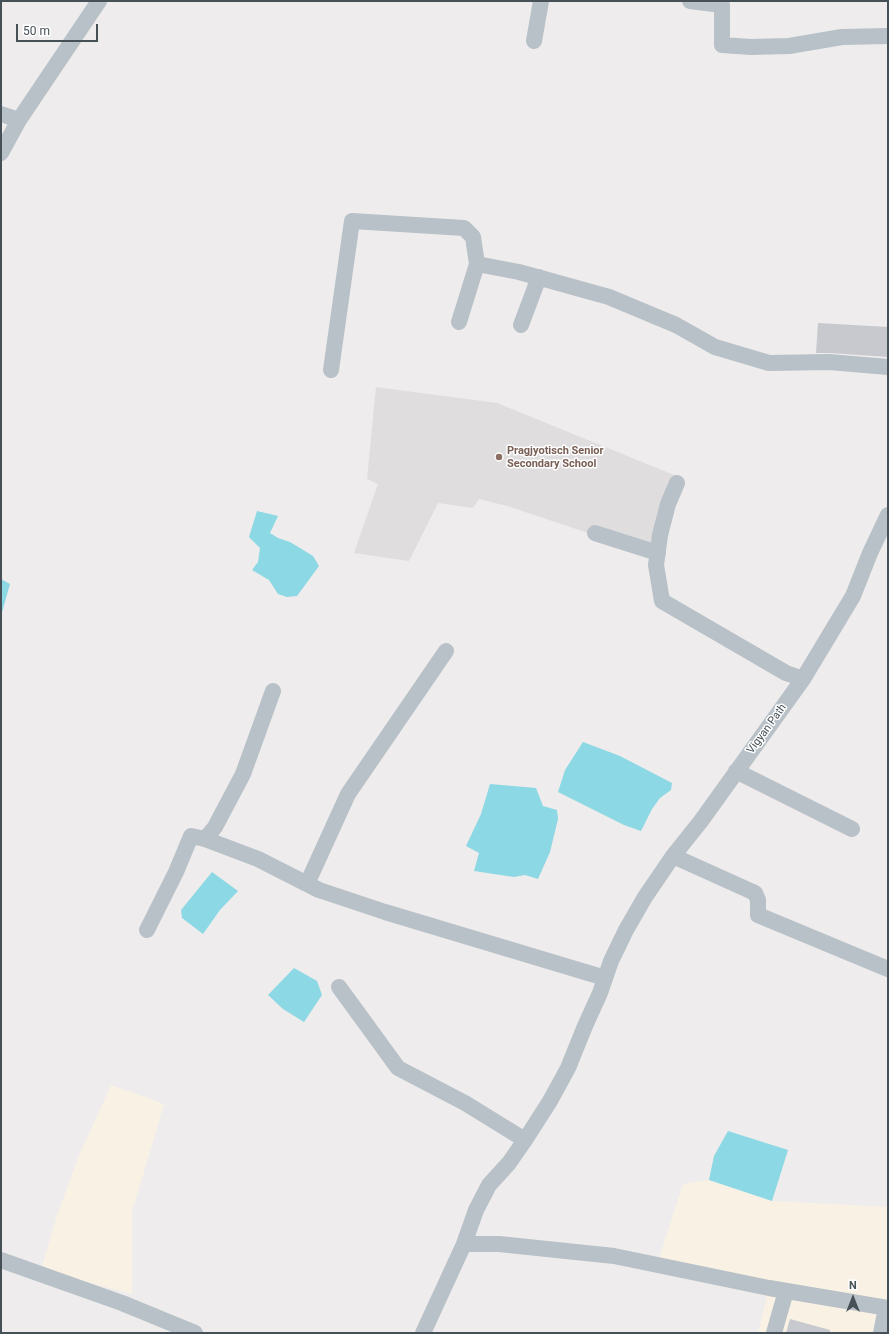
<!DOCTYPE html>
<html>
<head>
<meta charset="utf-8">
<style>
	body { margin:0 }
	#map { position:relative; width:889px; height:1334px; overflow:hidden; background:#eeecec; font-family:Roboto,sans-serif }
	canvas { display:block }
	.frame { position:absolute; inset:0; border:2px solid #465057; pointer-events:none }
	.north { position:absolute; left:833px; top:1278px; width:40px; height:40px; -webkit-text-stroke:3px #fff; paint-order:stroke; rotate:0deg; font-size:11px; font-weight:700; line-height:16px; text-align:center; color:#465057 }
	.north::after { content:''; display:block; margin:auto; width:14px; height:18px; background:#465057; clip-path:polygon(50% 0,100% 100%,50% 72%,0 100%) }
	.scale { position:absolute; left:16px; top:24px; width:82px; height:18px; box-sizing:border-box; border:2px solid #465057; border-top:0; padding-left:5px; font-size:12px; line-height:14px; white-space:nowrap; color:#465057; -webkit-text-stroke:3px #fff; paint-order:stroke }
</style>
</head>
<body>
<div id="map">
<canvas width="889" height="1334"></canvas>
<div class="frame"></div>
<div class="north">N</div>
<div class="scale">50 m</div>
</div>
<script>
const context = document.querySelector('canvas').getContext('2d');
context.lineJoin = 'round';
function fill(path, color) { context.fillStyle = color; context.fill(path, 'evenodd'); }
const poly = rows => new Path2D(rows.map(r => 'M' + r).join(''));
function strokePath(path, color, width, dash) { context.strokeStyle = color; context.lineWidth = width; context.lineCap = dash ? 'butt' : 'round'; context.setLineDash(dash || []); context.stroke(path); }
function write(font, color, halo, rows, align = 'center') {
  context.font = font + ' Roboto,sans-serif'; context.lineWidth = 3; context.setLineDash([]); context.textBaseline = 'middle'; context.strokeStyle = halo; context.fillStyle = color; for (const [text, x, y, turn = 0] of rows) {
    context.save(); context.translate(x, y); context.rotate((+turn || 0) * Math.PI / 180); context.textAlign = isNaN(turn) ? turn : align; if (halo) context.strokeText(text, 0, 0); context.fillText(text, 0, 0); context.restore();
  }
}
fill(poly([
	[111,1085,164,1104,132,1212,132,1294,65,1276,42,1267,56,1219,77,1160],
	[709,1180,772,1201,888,1207,888,1333,758,1333,769,1288,657,1265,683,1184]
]), '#f9f2e4');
fill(poly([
	[376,387,497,403,684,479,669,519,663,557,582,531,507,506,479,499,473,508,438,503,409,561,354,553,378,484,367,479]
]), '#dfdddd');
fill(poly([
	[257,511,278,516,270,533,278,538,290,542,313,556,319,566,297,596,287,597,278,594,269,580,252,570,258,562,260,548,249,537],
	[1,579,10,584,1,616],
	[583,742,620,756,672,783,671,790,660,798,652,809,641,831,624,825,558,792,565,770],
	[490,784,536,788,543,806,557,810,558,819,550,852,538,879,525,875,514,877,474,871,479,853,466,846,481,814],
	[212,872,238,891,220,910,203,934,182,918,181,910],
	[294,968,317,981,322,995,304,1022,283,1009,268,995],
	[728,1131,788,1150,772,1201,709,1180,714,1156]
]), '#8cd8e4');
fill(poly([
	[818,323,888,327,888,357,830,353,816,353],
	[790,1319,830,1330,830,1333,786,1333]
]), '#c7c9ce');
strokePath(poly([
	[690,1,722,5,722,45,751,47,789,46,842,37,888,36],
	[534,41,541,1],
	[1,114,19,120],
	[1,153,19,120,99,1],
	[477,264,519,272,609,297,676,325,715,347,769,363,829,362,888,367],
	[521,325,539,277],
	[331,370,352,221,464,228,473,237,477,264,459,322],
	[677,483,668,504,660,535,656,565,662,601,786,673,803,679],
	[595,533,658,553],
	[736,771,852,829],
	[205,839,215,827,243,774,273,691],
	[673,856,755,893,758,900,758,915,888,969],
	[307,884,348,794,446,651],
	[147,930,176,872,191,836,205,839,258,859,319,890,385,912,605,978],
	[339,987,398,1068,465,1103,525,1140],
	[464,1244,499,1244,614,1256,769,1288,888,1308],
	[1,1260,122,1303,195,1333],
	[423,1333,464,1244,476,1210,489,1185,509,1163,525,1140,550,1101,568,1068,585,1026,600,993,611,961,626,930,645,897,673,856,701,821,803,679,853,596,870,553,888,515],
	[774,1333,786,1291],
	[881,1333,886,1308]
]), '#b8c1c7', 16);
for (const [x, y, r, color] of [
	[499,457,4,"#8d6e63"]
]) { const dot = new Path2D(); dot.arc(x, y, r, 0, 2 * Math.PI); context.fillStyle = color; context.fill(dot); strokePath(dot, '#fff', 1.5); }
write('bold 11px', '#785e54', '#fff', [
	["Pragjyotisch Senior",507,451],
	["Secondary School",507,464]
], 'left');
write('11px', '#465057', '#fff', [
	["Vigyan Path",767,729,-54]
]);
</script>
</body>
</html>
